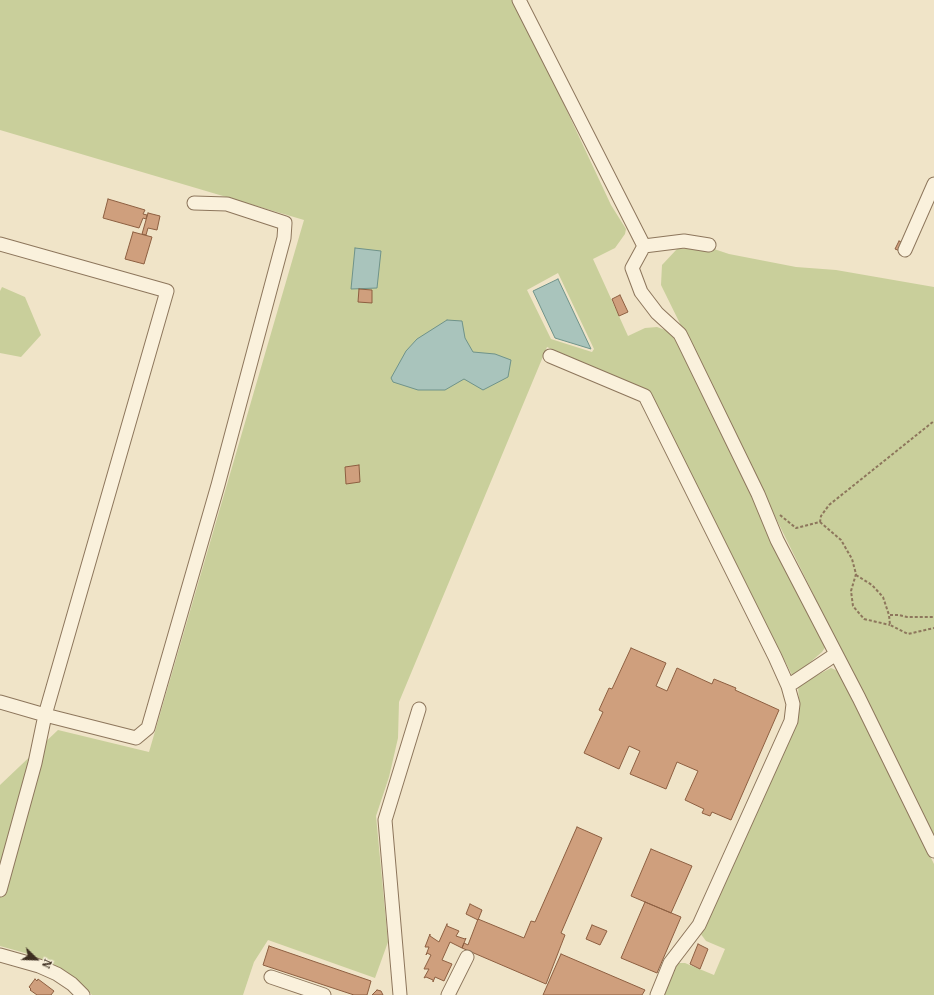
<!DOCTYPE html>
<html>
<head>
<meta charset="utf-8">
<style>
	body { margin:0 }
	#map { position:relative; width:934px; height:995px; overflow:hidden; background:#f0e4c8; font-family:"IBM Plex Serif",serif }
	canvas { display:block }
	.north { position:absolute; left:16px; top:939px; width:40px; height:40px; -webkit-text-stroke:3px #f7eed8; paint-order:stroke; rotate:113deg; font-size:11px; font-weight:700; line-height:16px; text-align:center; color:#3d2e20 }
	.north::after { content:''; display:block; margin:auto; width:14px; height:18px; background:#3d2e20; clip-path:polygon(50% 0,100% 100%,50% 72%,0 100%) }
</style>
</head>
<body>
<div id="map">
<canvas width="934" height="995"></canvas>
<div class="north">N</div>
</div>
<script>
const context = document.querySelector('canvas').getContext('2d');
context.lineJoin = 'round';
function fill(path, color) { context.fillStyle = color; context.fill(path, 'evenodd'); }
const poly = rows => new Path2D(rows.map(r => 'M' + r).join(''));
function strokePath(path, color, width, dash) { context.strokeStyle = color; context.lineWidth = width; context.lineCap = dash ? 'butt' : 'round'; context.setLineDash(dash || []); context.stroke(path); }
fill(poly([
	[0,0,515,0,611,205,626,229,625,234,615,248,593,259,628,336,645,328,657,327,668,331,676,339,826,646,822,652,793,677,649,394,547,347,399,702,398,738,389,777,376,816,388,942,375,978,268,940,254,962,243,995,92,995,66,971,25,953,0,946,0,785,58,730,149,752,304,220,0,130],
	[558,273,594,349,592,352,551,339,527,290],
	[708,247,729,254,796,267,836,270,934,287,934,839,661,285,662,265,677,249],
	[2,287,25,297,41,335,21,357,0,353,0,291],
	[831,668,838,671,934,864,934,995,662,995,673,969,678,963,685,963,714,975,725,949,706,941,700,933,799,703,798,685]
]), '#c9cf9b');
const water = poly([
	[355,248,381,251,377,288,351,289,355,248],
	[558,279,591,349,555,338,533,291,558,279],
	[447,320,462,321,465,338,473,352,495,354,511,360,508,377,483,390,464,379,445,390,418,390,393,382,391,378,406,351,417,339,447,320]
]);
fill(water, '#a9c4bc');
strokePath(water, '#6f938a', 1);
const building = poly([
	[108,199,145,210,143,214,147,215,146,219,143,218,139,228,103,218,108,199],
	[148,213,160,216,157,230,148,228,146,235,142,234,148,213],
	[133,232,152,237,144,264,125,259,133,232],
	[899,241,903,243,900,251,895,249,899,241],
	[359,289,372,290,372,303,358,302,359,289],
	[620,295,628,312,619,316,612,299,620,295],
	[359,465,360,482,346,484,345,467,359,465],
	[631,648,666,663,656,686,667,691,677,668,712,684,714,679,736,688,735,690,779,710,731,820,712,812,710,816,702,813,704,809,685,800,698,771,677,762,666,789,630,774,640,751,629,746,619,769,584,753,603,712,599,710,609,688,612,689,631,648],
	[577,827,602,838,561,933,565,935,546,984,462,948,464,943,468,945,478,919,524,938,531,921,535,922,577,827],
	[651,849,692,866,671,913,631,896,651,849],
	[645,902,681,917,657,973,621,958,645,902],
	[470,904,482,910,478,920,466,914,470,904],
	[447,924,447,926,459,931,456,936,465,939,466,938,462,948,450,942,442,960,452,964,444,981,435,977,433,982,433,980,426,977,424,978,429,969,424,969,431,955,427,953,426,955,429,947,425,947,430,934,430,936,439,942,447,924],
	[592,925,607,931,600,945,586,939,592,925],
	[698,944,708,949,700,969,690,964,698,944],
	[269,946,371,981,367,995,354,995,263,965,269,946],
	[561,954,645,990,642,995,543,995,561,954],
	[35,979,37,981,38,979,54,991,51,995,37,995,30,990,31,989,29,987,35,979],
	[377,990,381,991,383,995,372,995,377,990]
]);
fill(building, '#cf9f7d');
strokePath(building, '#8d5f41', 1);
const minor = poly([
	[519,0,644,246],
	[0,244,167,291,45,715,0,702],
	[709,245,684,241,644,246,632,268,641,292,657,313,680,334,684,342,758,494,777,540,859,698,934,851],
	[905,250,934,184],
	[550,356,645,396,775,657,788,686,793,704,791,721,699,925,670,963,657,995],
	[788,686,836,654],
	[0,890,35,763,45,715,136,738,148,728,218,485,284,238,285,223,227,204,194,203],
	[0,955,39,966,57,974,72,984,83,995],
	[271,977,324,995],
	[400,995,385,820,419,709],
	[448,995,467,957]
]);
strokePath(minor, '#8d765c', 15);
strokePath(poly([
	[780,515,796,528,820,522,821,516,829,505,934,421],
	[820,522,841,540,852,559,856,574,851,591,853,606,864,619,890,625],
	[856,575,872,585,883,597,889,615,890,625,908,634,934,628],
	[890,615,899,615,907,617,934,617]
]), '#8d765c', 2, [3, 2]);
strokePath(minor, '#faf1dc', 13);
</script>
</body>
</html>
